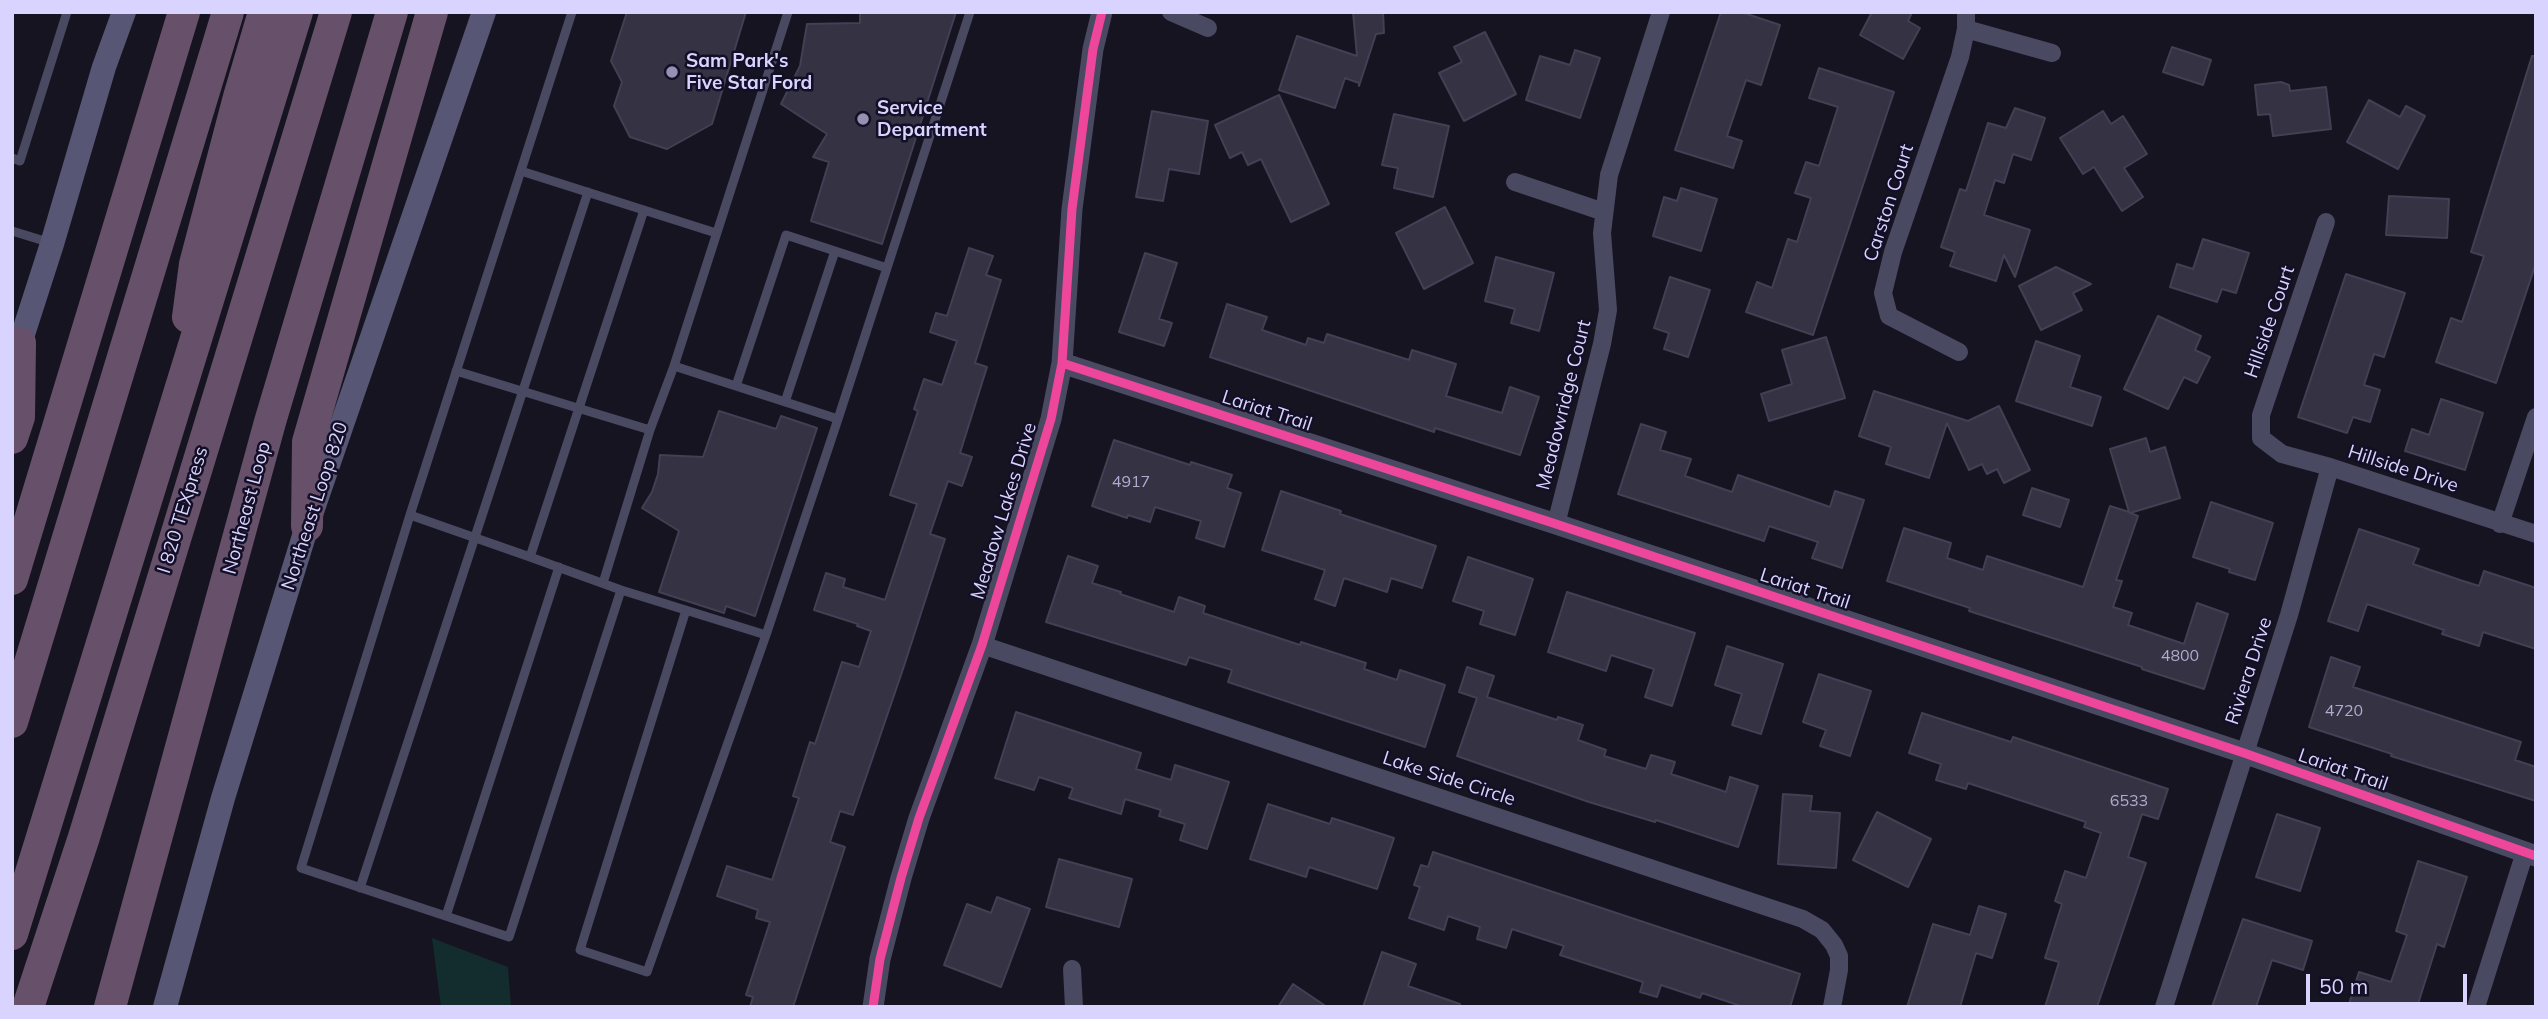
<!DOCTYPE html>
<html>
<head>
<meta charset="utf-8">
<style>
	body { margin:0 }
	#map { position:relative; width:2548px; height:1019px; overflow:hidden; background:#161421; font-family:Mulish,sans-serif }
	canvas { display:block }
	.frame { position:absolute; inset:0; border:14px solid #d9d4ff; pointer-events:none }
	.scale { position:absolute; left:2306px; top:974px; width:161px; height:32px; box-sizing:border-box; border:4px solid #d9d4ff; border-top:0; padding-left:9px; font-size:21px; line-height:24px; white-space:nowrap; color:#d9d4ff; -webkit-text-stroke:5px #130f26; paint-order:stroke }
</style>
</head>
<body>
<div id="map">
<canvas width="2548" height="1019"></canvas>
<div class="frame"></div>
<div class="scale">50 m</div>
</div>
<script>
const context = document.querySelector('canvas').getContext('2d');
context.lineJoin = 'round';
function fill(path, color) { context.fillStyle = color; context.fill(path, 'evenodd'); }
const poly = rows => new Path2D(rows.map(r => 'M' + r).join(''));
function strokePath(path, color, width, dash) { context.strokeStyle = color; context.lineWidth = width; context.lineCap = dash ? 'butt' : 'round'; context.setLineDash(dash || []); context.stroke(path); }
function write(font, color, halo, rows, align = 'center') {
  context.font = font + ' Mulish,sans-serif'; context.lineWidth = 5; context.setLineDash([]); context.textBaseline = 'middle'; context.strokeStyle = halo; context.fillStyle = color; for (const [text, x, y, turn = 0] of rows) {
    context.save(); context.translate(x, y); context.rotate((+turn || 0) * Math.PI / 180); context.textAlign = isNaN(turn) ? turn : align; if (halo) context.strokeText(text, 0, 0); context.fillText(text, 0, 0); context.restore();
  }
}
fill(poly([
	[432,938,508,967,511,1007,441,1007]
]), '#132c2d');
const building = poly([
	[627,12,746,12,712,124,667,149,630,137,614,106,622,82,611,61,627,12],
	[860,12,956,12,882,244,811,221,829,162,813,157,827,134,781,104,800,66,807,24,860,23,860,12],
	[1353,12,1383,12,1384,33,1376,34,1359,86,1359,83,1345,78,1335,108,1279,90,1297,36,1357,56,1353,12],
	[1721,12,1741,12,1780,25,1761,85,1746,80,1727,136,1742,141,1733,168,1675,150,1721,12],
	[1872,12,1912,12,1908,21,1920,28,1903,59,1860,35,1872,12],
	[1485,32,1516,94,1464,121,1439,73,1462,62,1454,47,1485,32],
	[2172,47,2211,60,2203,85,2163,72,2172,47],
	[1575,50,1600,58,1580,118,1526,100,1540,56,1570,65,1575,50],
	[2532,56,2536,56,2536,263,2496,383,2436,362,2451,318,2462,322,2484,256,2471,252,2532,56],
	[1819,68,1894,92,1813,335,1746,312,1757,282,1772,288,1788,239,1797,242,1811,198,1795,193,1806,162,1819,166,1838,107,1809,98,1819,68],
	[2281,82,2289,85,2290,91,2326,87,2331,129,2273,136,2270,114,2258,115,2255,85,2281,82],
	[1279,95,1329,204,1291,222,1261,159,1248,165,1242,152,1230,158,1215,125,1279,95],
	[2369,100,2400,117,2406,106,2425,116,2398,169,2347,142,2369,100],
	[2015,108,2045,118,2031,160,2013,154,2004,183,1995,180,1984,215,2030,230,2015,277,2004,255,1996,281,1950,266,1955,252,1941,247,1960,189,1966,191,1988,123,2006,128,2015,108],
	[1152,111,1208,121,1199,174,1169,169,1163,201,1136,197,1152,111],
	[2103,111,2111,124,2123,116,2147,154,2124,168,2143,197,2122,211,2094,167,2083,174,2060,138,2103,111],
	[1394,114,1449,126,1433,197,1394,188,1398,168,1382,165,1394,114],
	[1681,188,1717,199,1701,251,1653,236,1664,197,1677,201,1681,188],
	[2389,196,2449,199,2447,238,2386,235,2389,196],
	[1445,207,1473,263,1424,289,1396,233,1445,207],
	[2203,239,2249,253,2236,293,2222,289,2217,302,2170,287,2177,264,2193,269,2203,239],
	[969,248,993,256,986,275,1001,280,975,363,987,367,960,453,972,457,962,486,948,481,930,534,945,539,903,669,853,815,840,811,830,842,845,847,793,1007,750,1007,753,997,746,995,770,922,756,918,758,910,717,896,727,866,772,880,799,798,793,796,810,742,815,744,842,662,859,667,871,631,857,626,858,624,814,610,826,573,845,579,843,587,885,600,917,504,890,495,918,411,914,409,924,379,942,385,957,341,930,332,936,313,947,316,969,248],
	[1145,253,1177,263,1159,319,1172,323,1164,346,1119,332,1145,253],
	[1496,257,1554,273,1539,331,1511,323,1515,309,1485,301,1496,257],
	[2056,267,2091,284,2073,293,2082,310,2041,330,2019,286,2056,267],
	[2346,274,2405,293,2384,357,2374,354,2364,385,2380,390,2370,422,2353,417,2347,433,2298,417,2346,274],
	[1670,277,1710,290,1688,357,1664,349,1669,333,1654,328,1670,277],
	[1227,304,1267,317,1262,330,1306,345,1308,338,1324,343,1327,334,1409,360,1412,350,1456,364,1446,396,1502,413,1510,387,1539,397,1520,455,1435,428,1434,432,1210,357,1227,304],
	[2158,316,2201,336,2195,350,2210,357,2197,383,2184,377,2168,409,2124,389,2158,316],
	[1826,337,1845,398,1769,421,1761,394,1792,384,1782,350,1826,337],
	[2036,341,2080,356,2070,387,2101,397,2092,426,2016,401,2036,341],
	[1874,391,1968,421,1999,406,2030,470,2004,483,1997,469,1987,474,1982,464,1969,470,1947,423,1929,478,1886,464,1891,447,1859,436,1874,391],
	[2441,399,2483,413,2465,470,2405,451,2412,429,2429,435,2441,399],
	[719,411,776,429,781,416,817,428,755,616,726,606,724,613,659,592,679,531,642,508,652,492,658,474,660,455,703,457,719,411],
	[1641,424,1666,432,1660,450,1691,459,1685,476,1732,492,1738,475,1830,507,1835,491,1864,500,1842,568,1812,558,1818,542,1769,526,1764,541,1618,494,1641,424],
	[2146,438,2150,452,2165,447,2180,498,2130,513,2138,516,2116,580,2122,581,2113,607,2132,613,2128,625,2184,644,2197,603,2228,614,2204,689,2142,669,2142,667,1969,611,1970,608,1887,581,1904,528,1951,543,1947,558,1983,570,1987,556,2083,587,2110,506,2129,512,2110,449,2146,438],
	[1114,440,1190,465,1191,462,1232,475,1227,488,1241,493,1224,547,1196,538,1201,521,1155,507,1150,522,1128,515,1127,518,1092,506,1114,440],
	[2032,488,2069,500,2060,527,2023,515,2032,488],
	[1281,491,1341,511,1340,514,1436,546,1422,588,1391,578,1387,592,1344,578,1335,606,1315,599,1325,570,1262,550,1281,491],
	[2211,502,2273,523,2255,580,2229,572,2230,569,2193,557,2211,502],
	[2359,529,2419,549,2413,564,2460,580,2479,586,2484,571,2536,588,2536,649,2483,632,2479,646,2442,634,2444,630,2367,604,2358,631,2328,621,2359,529],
	[1068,556,1098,566,1092,583,1121,592,1120,594,1174,612,1179,597,1205,606,1203,613,1300,645,1301,642,1366,663,1364,669,1397,680,1400,670,1445,685,1425,747,1228,682,1232,670,1189,657,1186,665,1046,622,1068,556],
	[1468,557,1533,579,1515,635,1480,624,1484,611,1453,601,1468,557],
	[1567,592,1695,633,1672,706,1645,697,1654,669,1611,655,1606,671,1548,652,1567,592],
	[1727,646,1783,664,1761,734,1732,725,1742,694,1715,685,1727,646],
	[2331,657,2360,667,2353,687,2521,742,2515,760,2536,767,2536,801,2391,756,2392,754,2309,727,2331,657],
	[1467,667,1494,676,1487,697,1557,720,1558,717,1583,725,1578,740,1606,750,1604,756,1646,769,1651,755,1675,762,1671,774,1726,792,1730,777,1758,786,1738,847,1656,820,1655,822,1589,802,1457,756,1477,698,1459,692,1467,667],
	[1819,674,1871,691,1850,756,1820,746,1826,730,1803,722,1819,674],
	[1016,712,1141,753,1136,769,1171,780,1175,765,1229,782,1207,849,1180,840,1185,824,1159,816,1161,810,1125,799,1121,814,1069,798,1073,788,1039,777,1034,790,995,778,1016,712],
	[1922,713,2011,742,2013,737,2168,789,2158,819,2142,814,2128,857,2146,863,2097,1007,2045,1007,2059,962,2045,958,2062,904,2055,901,2065,871,2086,878,2101,833,2084,827,2086,822,1968,783,1966,789,1936,780,1941,764,1909,753,1922,713],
	[1783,794,1812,796,1810,811,1840,813,1836,868,1778,864,1783,794],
	[1268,804,1330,824,1332,818,1394,838,1377,889,1309,867,1306,877,1250,859,1268,804],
	[1877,812,1931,839,1908,887,1853,860,1877,812],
	[2277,814,2320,828,2300,891,2256,877,2277,814],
	[1433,852,1800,974,1790,1007,1744,1007,1702,993,1700,998,1661,985,1657,997,1640,992,1643,982,1560,955,1564,946,1512,929,1506,948,1477,939,1480,927,1448,916,1444,930,1409,918,1420,887,1414,885,1421,865,1428,867,1433,852],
	[1059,859,1132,879,1119,927,1046,907,1059,859],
	[2418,861,2467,877,2444,947,2437,944,2417,1007,2348,1007,2359,972,2391,982,2407,935,2396,931,2418,861],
	[997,897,1030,909,1001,987,944,965,967,904,991,913,997,897],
	[1979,906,2006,914,1992,958,1976,953,1960,1007,1907,1007,1933,924,1970,935,1979,906],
	[2243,919,2312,941,2303,970,2272,960,2256,1007,2212,1007,2243,919],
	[1382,952,1416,964,1408,986,1460,1004,1459,1007,1363,1007,1382,952],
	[1293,984,1327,1007,1278,1007,1293,984]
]);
fill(building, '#343243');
strokePath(building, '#433f54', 2);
strokePath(poly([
	[572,12,410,515,301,868,509,937,621,590],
	[12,158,20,161,67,12],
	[521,171,716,233],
	[12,231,51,243],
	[456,371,650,430],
	[736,386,786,235,887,268],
	[785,402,835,251],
	[838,419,970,12],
	[410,515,530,557,644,210],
	[530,557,621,590,766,635,838,419,674,366,788,12],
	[603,583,650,430,674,366],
	[686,610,580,950,647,972,766,635],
	[360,888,588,192],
	[446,916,559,567]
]), '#4a4962', 9);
strokePath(poly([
	[1171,12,1208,28],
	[1966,29,2052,53],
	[1515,182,1604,212],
	[2326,222,2261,415,2261,438,2282,454,2330,467,2536,534],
	[1959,352,1889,316,1883,293,1893,252,1960,57,1966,29,1966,12],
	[1556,524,1602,344,1608,310,1602,233,1609,175,1661,12],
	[2500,524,2536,417],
	[982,645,1803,919,1822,930,1834,945,1839,956,1839,970,1832,1007],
	[1072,969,1074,1007],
	[2164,1007,2289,615,2330,467],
	[2476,1007,2525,852]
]), '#4a4962', 18);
strokePath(poly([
	[1062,363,1556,524,2244,753,2536,856],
	[873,1007,880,959,901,878,919,818,982,645,1051,419,1062,363,1072,209,1093,49,1102,12]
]), '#4a4962', 21);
strokePath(poly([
	[15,359,52,244,104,67,124,12],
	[165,1007,223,798,307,526,484,12]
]), '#575674', 24);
strokePath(poly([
	[188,317,195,264,239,97,264,12],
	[12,438,19,417,20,343],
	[307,526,308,442,432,12],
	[12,579,184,12],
	[12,722,228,12],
	[12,934,297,12],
	[28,1007,84,837,336,12],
	[110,1007,270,422,392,12]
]), '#67516a', 32);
strokePath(poly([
	[1062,363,1556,524,2244,753,2536,856],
	[873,1007,880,959,901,878,919,818,982,645,1051,419,1062,363,1072,209,1093,49,1102,12]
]), '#ed469a', 9);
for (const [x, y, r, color] of [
	[672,72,7,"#9591b1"],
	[863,119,7,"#9591b1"]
]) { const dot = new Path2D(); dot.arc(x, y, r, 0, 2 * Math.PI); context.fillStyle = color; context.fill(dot); strokePath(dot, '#130f26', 2.5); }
write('16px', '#b0acd0', null, [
	["4917",1131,482],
	["4800",2180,656],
	["4720",2344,711],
	["6533",2129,801]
]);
write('bold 19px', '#d9d4ff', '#130f26', [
	["Sam Park's",686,61],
	["Five Star Ford",686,83],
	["Service",877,108],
	["Department",877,130]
], 'left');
write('19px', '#d9d4ff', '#130f26', [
	["Carston Court",1889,203,-72],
	["Hillside Court",2270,322,-71],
	["Meadowridge Court",1564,405,-76],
	["Lariat Trail",1267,411,18],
	["Hillside Drive",2403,469,18],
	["Northeast Loop 820",315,506,-72],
	["Northeast Loop",247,508,-75],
	["I 820 TEXpress",183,510,-73],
	["Meadow Lakes Drive",1004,511,-73],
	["Lariat Trail",1805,589,18],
	["Riviera Drive",2249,671,-72],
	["Lariat Trail",2343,770,19],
	["Lake Side Circle",1449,779,18]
]);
</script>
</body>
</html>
